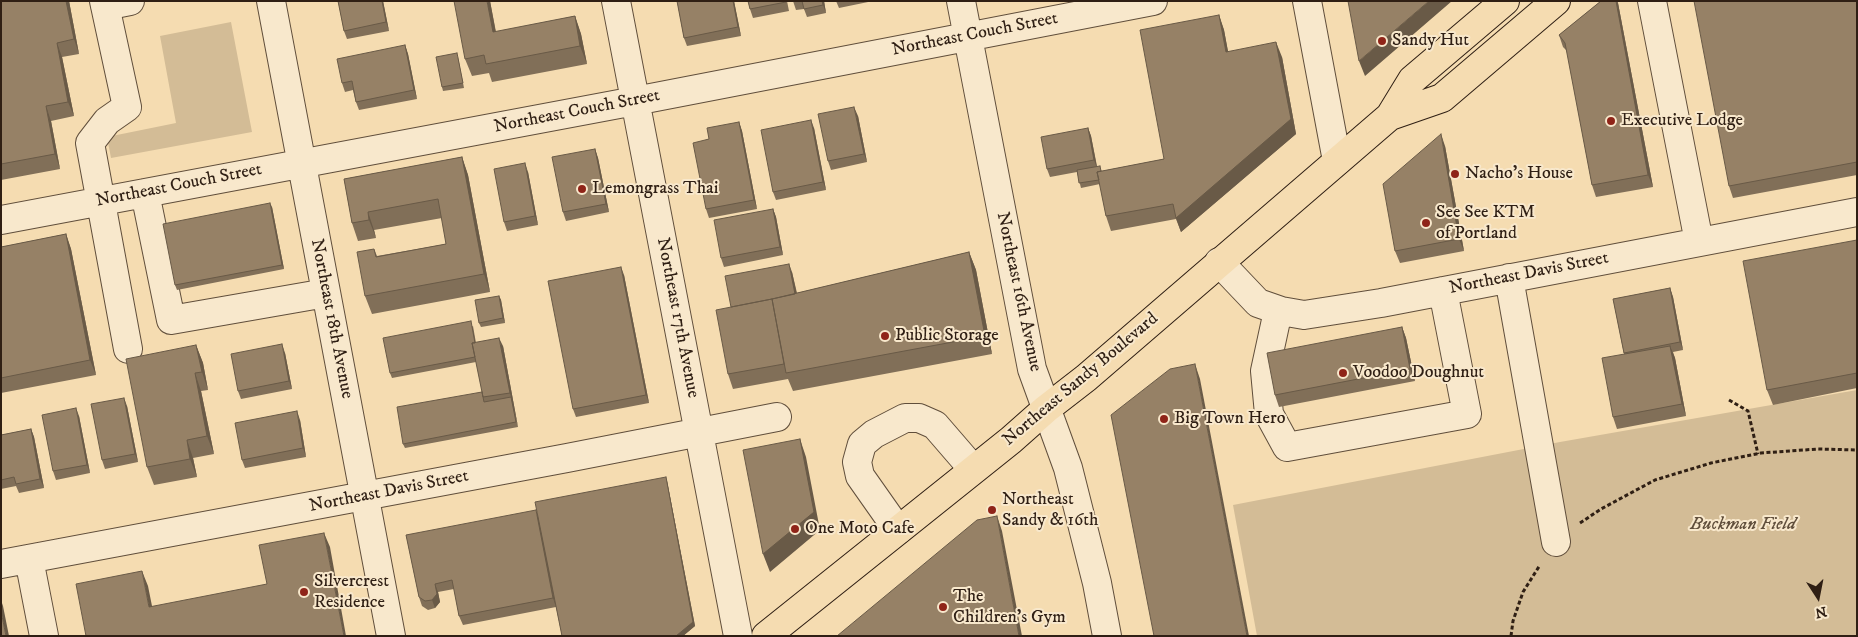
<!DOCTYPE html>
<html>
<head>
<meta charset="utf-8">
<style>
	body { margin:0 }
	#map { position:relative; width:1858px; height:637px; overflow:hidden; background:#f5dcb1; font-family:"IM FELL DW Pica",serif }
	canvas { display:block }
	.frame { position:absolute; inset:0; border:2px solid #2f1f14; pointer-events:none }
	.north { position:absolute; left:1793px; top:572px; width:50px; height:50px; -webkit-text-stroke:4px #f8e8cc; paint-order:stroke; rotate:169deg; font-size:14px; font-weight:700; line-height:20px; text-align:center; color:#2f1f14 }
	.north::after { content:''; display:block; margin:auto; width:18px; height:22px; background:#2f1f14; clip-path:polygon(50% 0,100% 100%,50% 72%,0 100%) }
</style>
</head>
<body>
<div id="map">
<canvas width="1858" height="637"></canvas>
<div class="frame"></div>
<div class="north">N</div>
</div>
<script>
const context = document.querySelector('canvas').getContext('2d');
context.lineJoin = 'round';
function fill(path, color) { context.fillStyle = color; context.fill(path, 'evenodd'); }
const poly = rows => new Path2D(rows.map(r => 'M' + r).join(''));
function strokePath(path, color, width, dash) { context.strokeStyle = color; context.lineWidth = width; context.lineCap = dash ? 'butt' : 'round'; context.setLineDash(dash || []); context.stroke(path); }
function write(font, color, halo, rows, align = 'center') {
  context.font = font + ' "IM FELL DW Pica",serif'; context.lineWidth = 4; context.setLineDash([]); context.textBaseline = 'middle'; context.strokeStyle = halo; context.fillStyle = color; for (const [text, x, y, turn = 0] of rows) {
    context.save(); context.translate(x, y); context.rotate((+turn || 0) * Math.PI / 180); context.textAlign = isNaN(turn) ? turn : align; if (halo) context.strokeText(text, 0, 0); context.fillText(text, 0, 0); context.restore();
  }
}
fill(poly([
	[231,22,252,132,111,158,107,137,176,123,160,36],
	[1857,390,1857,636,1257,636,1233,505,1560,442]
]), '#d3bc96');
const minor = poly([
	[104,1,127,107,107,121,90,143,128,349],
	[271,1,391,636],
	[616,1,738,636],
	[961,1,1032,369,1068,468,1097,583,1107,636],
	[1307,1,1337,161],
	[1652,1,1699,242],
	[105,6,130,1],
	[145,193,171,320,326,293],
	[1,220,635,101,1153,1],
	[1219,262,1258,303,1281,311,1304,315,1381,303,1857,212],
	[1509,278,1556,542],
	[1278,311,1265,371,1269,414,1287,447,1467,414,1443,291],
	[898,530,860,476,857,462,862,444,874,434,905,418,919,418,935,425,973,469],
	[29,559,44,636],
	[1,564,567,458,777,417]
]);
const major = poly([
	[1390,116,1442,98,1556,1],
	[766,636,1011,440,1046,409,1086,378,1390,116,1412,80,1505,1]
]);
strokePath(minor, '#604e3b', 30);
strokePath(major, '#2f1f14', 30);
strokePath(poly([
	[1729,400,1748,411,1758,454],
	[1580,523,1601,509,1655,480,1711,463,1761,453,1818,449,1857,450],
	[1511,636,1513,621,1523,592,1540,565]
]), '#2f1f14', 3, [4, 2.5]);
strokePath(minor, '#f8e8cc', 28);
strokePath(major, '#f5dcb1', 28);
fill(poly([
	[1,1,69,1,79,54,62,57,74,116,51,121,60,169,1,180],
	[338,1,383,1,389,31,347,39,344,31],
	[490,1,496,32,575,16,581,34,587,64,492,82,489,73,472,76,465,59],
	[677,1,734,1,741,36,687,46,684,38],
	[748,1,787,1,789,11,753,18,750,9],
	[793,1,824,1,826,13,807,17,804,9,796,10],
	[836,1,873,1,839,8],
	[1601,1,1617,1,1618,3,1653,187,1596,197,1592,185,1567,51,1563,47,1559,35],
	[1857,1,1857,175,1733,198,1729,186],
	[1219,15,1224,30,1228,52,1282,57,1296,134,1181,232,1176,219,1111,231,1106,216,1100,184,1081,188,1077,172,1050,177,1047,169,1088,128,1091,136,1097,166,1102,171,1164,159],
	[405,45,408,54,417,99,359,110,356,102,353,90,345,92,342,83],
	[458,57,464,88,443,91,442,87],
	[858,116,867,162,831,170,828,161],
	[739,122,742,131,757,209,709,218,706,209,709,139],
	[814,128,826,190,776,200,773,192],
	[1445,146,1464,251,1400,263,1395,251],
	[595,149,598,158,609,212,566,221,563,212],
	[462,157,468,175,490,292,372,314,365,296,374,249,377,256,446,244,442,218,374,230,376,238,358,241,352,223,344,179],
	[528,172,538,225,507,231,504,222],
	[272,207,284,269,177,290,175,285],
	[773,209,776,217,783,255,724,267,721,258],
	[66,234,71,249,96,375,1,393,1,247],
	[1857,240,1857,388,1773,405,1767,390],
	[969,252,976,270,992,354,793,391,788,379,733,389,728,374,792,272,797,293],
	[624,275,649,403,576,417,573,409],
	[1670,288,1673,297,1683,350,1673,352,1675,358,1686,416,1617,429,1613,417,1624,354,1613,299],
	[499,296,501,300,505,323,481,327,479,323],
	[473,326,476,343,503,346,518,427,405,448,403,444,483,395,476,362,392,378,390,373],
	[1402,327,1406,338,1415,381,1279,407,1275,395],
	[196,345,203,363,208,390,201,391,214,454,193,458,197,477,154,485,147,467],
	[285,353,292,389,241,399,238,391],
	[127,406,138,462,105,469,102,460],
	[79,416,90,473,56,480,53,471],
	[300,420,306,457,245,468,242,460],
	[31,429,34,437,44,488,19,493,16,486,1,489,1,435],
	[667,481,695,626,683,636,562,636,556,607,463,625,459,616,454,589,438,592,440,602,435,608,428,610,422,606,419,597,406,535,538,516]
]), '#816f58');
fill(poly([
	[66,1,69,1,79,54,74,39],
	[382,1,383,1,389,31,386,22],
	[487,1,490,1,499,50,493,32],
	[733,1,734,1,741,36,738,27],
	[822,1,824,1,826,13,823,5],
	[1429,1,1452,1,1365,76,1359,61],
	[1616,1,1617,1,1618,3,1653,187,1648,175],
	[1219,15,1224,30,1231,67,1226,52],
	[575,16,581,34,587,64,580,46],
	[1276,42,1282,57,1296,134,1181,232,1176,218],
	[57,43,62,57,74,116,68,102],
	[405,45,408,54,417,99,414,90],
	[46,106,51,121,60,169,55,154],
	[854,107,858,116,867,162,864,154],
	[811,120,814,128,826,190,823,182],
	[739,122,742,131,757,209,754,200],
	[1088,128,1091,136,1097,168,1094,160],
	[1441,134,1445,146,1464,251,1459,239],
	[595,149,598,158,609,212,606,204],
	[462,157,468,175,490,292,484,274],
	[525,163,528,172,538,225,535,216],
	[270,203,272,207,284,269,282,265],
	[773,209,776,217,783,255,780,247],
	[368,212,374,230,376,238,369,220],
	[66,234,71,249,96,375,90,360],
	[969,252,976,270,992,354,985,336],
	[789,264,792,272,800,309,796,300],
	[621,267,624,275,649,403,646,395],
	[1670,288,1673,297,1683,350,1680,342],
	[499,296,501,300,505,323,503,318],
	[1402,327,1406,338,1415,381,1410,369],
	[499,338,503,346,518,427,510,393],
	[282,344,285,353,292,389,289,381],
	[196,345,203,363,208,390,202,372],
	[1670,346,1675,358,1686,416,1682,404],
	[1195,364,1200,379,1249,636,1247,636],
	[195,373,201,391,214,454,207,436],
	[124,398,127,406,138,462,135,454],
	[76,408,79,416,90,473,87,465],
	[297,411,300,420,306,457,303,448],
	[31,429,34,437,44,488,40,479],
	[800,439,806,457,820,530,770,572,763,554],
	[187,440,193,458,197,477,190,459],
	[666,477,667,481,695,626,683,636,676,636],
	[536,510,539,518,556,607,553,598],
	[997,516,1002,531,1022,636,1019,636],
	[324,533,330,547,346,636,344,636],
	[142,571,148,586,155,621,149,607],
	[435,584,438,592,440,602,435,608,432,600],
	[1,600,3,606,9,636,6,636,1,611]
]), '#695a47');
const building = poly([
	[1,1,66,1,74,39,57,43,68,102,46,106,55,154,1,164,1,1],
	[338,1,382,1,386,22,344,31,338,1],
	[454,1,487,1,493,32,575,16,580,46,486,64,484,55,465,59,454,1],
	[677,1,733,1,738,27,684,38,677,1],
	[748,1,786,1,786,2,750,9,748,1],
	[802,1,822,1,823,5,804,9,802,1],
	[1348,1,1429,1,1359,61,1348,1],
	[1601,1,1616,1,1648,175,1592,185,1565,43,1559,35,1601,1],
	[1694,1,1857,1,1857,162,1729,186,1694,1],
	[1219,15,1226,52,1276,42,1291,119,1176,218,1173,204,1106,216,1097,172,1164,159,1140,30,1219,15],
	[405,45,414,90,356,102,352,81,342,83,337,59,405,45],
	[457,53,463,83,442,87,436,57,457,53],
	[854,107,864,154,828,161,818,114,854,107],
	[811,120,823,182,773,192,761,130,811,120],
	[739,122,754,200,706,209,693,143,709,139,707,128,739,122],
	[1088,128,1094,160,1047,169,1041,137,1088,128],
	[1441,134,1459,239,1395,251,1383,184,1441,134],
	[595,149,606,204,563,212,552,157,595,149],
	[462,157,484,274,365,296,357,252,374,249,376,257,446,244,438,199,368,212,369,220,352,223,344,179,462,157],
	[525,163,535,216,504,222,494,169,525,163],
	[1100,166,1101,171,1097,172,1099,180,1079,183,1077,170,1100,166],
	[270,203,282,265,175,285,163,224,270,203],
	[773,209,780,247,721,258,714,220,773,209],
	[66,234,90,360,1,378,1,247,66,234],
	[1857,240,1857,373,1767,390,1743,261,1857,240],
	[969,252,985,336,786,373,772,299,969,252],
	[789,264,795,294,772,299,731,307,725,276,789,264],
	[621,267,646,395,573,409,548,281,621,267],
	[1670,288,1680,342,1624,353,1613,299,1670,288],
	[499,296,503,318,479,323,475,300,499,296],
	[772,299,784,364,728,374,716,310,772,299],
	[471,321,475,343,472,343,475,357,390,373,383,338,471,321],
	[1402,327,1410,369,1275,395,1267,353,1402,327],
	[499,338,510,393,483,397,472,343,499,338],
	[282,344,289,381,238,391,231,354,282,344],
	[196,345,202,372,195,373,207,436,187,440,190,459,147,467,126,359,196,345],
	[1670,346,1682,404,1613,417,1602,358,1670,346],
	[1195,364,1247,636,1154,636,1111,415,1170,369,1195,364],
	[482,392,484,402,511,397,516,422,403,444,397,407,482,392],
	[124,398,135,454,102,460,91,404,124,398],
	[76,408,87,465,53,471,42,415,76,408],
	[297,411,303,448,242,460,235,423,297,411],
	[31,429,40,479,16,484,14,477,1,480,1,435,31,429],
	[800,439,814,512,763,554,743,450,800,439],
	[666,477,693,622,676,636,562,636,535,502,666,477],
	[536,510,553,598,459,616,452,580,435,584,437,594,432,600,425,601,419,597,406,535,536,510],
	[997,516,1019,636,837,636,977,520,997,516],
	[324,533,344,636,86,636,76,584,142,571,149,607,267,584,259,545,324,533],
	[1,611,6,636,1,636,1,611]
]);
fill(building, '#968166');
strokePath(building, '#695a47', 1);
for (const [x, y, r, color] of [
	[1382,41,5,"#8f2418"],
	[1611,121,5,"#8f2418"],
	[1455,174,5,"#8f2418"],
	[582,189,5,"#8f2418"],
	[1426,223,5,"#8f2418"],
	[885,336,5,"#8f2418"],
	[1343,373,5,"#8f2418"],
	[1164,419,5,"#8f2418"],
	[992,510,5,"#8f2418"],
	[795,529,5,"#8f2418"],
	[304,592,5,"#8f2418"],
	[943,607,5,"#8f2418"]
]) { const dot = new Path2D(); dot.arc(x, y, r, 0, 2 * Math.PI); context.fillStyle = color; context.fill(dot); strokePath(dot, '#f8e8cc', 2); }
write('18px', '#2f1f14', '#f8e8cc', [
	["Northeast Couch Street",975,35,-11],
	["Northeast Couch Street",577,112,-11],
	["Northeast Couch Street",179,186,-11],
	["Northeast Davis Street",1529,274,-11],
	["Northeast 16th Avenue",1018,292,78],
	["Northeast 17th Avenue",677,318,79],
	["Northeast 18th Avenue",331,319,79],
	["Northeast Sandy Boulevard",1081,380,-40],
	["Northeast Davis Street",389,492,-11]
]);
write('18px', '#2f1f14', '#f8e8cc', [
	["Sandy Hut",1392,41],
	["Executive Lodge",1621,121],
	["Nacho's House",1465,174],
	["Lemongrass Thai",592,189],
	["See See KTM",1436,213],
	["of Portland",1436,234],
	["Public Storage",895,336],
	["Voodoo Doughnut",1353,373],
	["Big Town Hero",1174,419],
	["Northeast",1002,500],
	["Sandy & 16th",1002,521],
	["One Moto Cafe",805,529],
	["Silvercrest",314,582],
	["Residence",314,603],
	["The",953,597],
	["Children's Gym",953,618]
], 'left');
write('italic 18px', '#604e3b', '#f8e8cc', [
	["Buckman Field",1743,525]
]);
</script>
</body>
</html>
